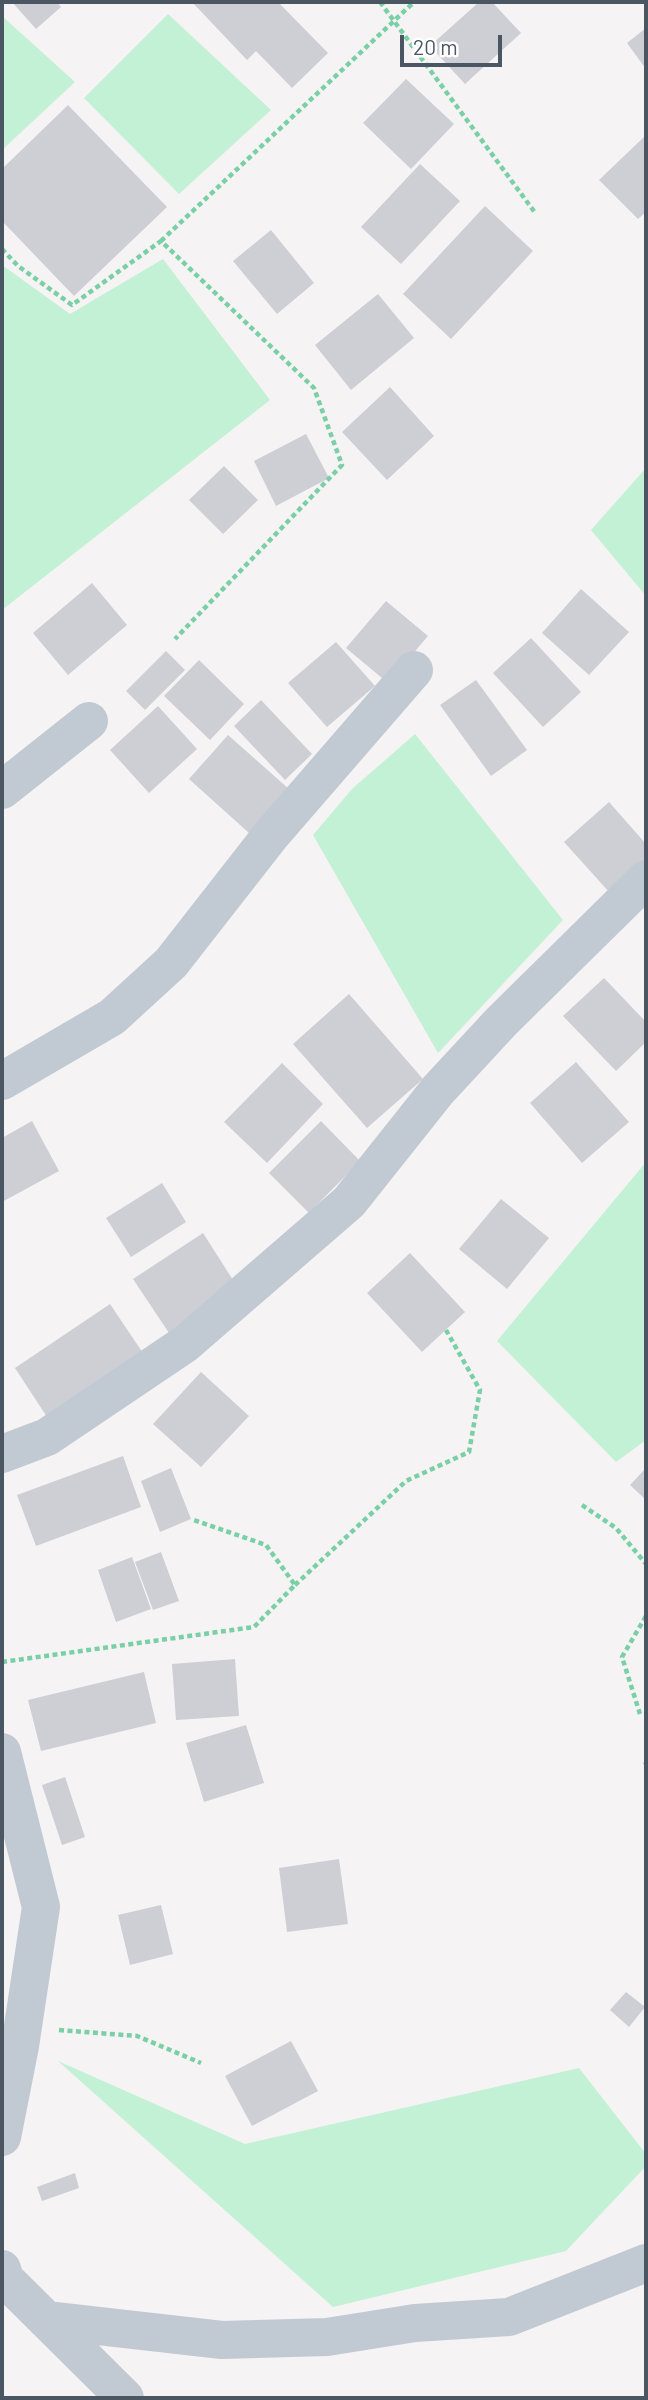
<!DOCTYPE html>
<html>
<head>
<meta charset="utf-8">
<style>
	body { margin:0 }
	#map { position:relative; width:648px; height:2400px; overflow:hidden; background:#f5f3f3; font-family:Barlow,sans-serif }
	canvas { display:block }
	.frame { position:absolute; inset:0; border:4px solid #4a5661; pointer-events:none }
	.scale { position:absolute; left:400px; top:35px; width:102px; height:32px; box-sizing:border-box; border:4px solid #4a5661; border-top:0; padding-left:9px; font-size:21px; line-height:24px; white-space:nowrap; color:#4a5661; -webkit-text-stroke:5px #fff; paint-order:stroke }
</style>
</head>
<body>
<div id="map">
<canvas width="648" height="2400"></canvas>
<div class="frame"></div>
<div class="scale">20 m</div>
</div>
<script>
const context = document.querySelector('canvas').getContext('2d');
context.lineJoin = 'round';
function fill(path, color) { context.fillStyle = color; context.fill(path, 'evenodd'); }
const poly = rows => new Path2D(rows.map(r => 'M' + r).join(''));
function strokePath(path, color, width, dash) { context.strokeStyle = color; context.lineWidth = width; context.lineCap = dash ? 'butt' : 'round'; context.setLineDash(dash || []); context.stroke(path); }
fill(poly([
	[168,14,271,110,179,194,84,98],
	[2,16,75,82,2,150],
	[163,259,270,400,2,610,2,265,70,314],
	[646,468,646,596,591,530],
	[415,734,563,920,438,1053,313,835,352,789],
	[646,1162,646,1440,616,1462,497,1341],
	[58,2061,245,2144,579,2068,646,2154,646,2166,566,2251,333,2307]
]), '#c3f1d5');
fill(poly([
	[12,2,57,2,61,7,36,29],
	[192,2,278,2,328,53,292,88,256,51,247,60],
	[479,2,492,2,521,33,465,84,430,46],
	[646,28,646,69,627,43],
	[406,79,454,124,411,169,363,123],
	[68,105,167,207,74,296,2,221,2,169],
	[646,135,646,212,638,219,599,180],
	[420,164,460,201,401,264,361,227],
	[485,206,533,251,451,339,403,294],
	[271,230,314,283,277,314,233,261],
	[378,294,414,338,351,390,315,345],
	[390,387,434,436,387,480,342,432],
	[306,434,329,478,276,506,254,461],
	[224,466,258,500,223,534,189,500],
	[92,583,127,625,68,675,33,633],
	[581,589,629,632,589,675,542,633],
	[386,601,428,636,388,683,346,648],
	[531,638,581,692,543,727,493,673],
	[336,642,375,686,327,727,288,683],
	[166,651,185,670,145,710,126,691],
	[199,660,244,704,210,740,164,696],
	[476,680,527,750,491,776,440,705],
	[261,700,312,754,285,780,234,726],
	[158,706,197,749,149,793,110,750],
	[228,735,289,789,249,833,189,779],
	[609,802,646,844,646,860,610,893,564,842],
	[604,978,646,1022,646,1042,616,1071,563,1016],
	[349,994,423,1079,367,1128,293,1044],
	[576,1062,629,1122,582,1163,530,1103],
	[282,1063,323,1104,267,1163,224,1122],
	[32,1121,59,1171,2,1202,2,1138],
	[321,1121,360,1161,309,1213,269,1173],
	[162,1183,186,1222,131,1257,106,1218],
	[501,1199,549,1238,507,1289,459,1249],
	[203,1233,240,1291,171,1336,133,1279],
	[410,1253,465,1312,422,1352,367,1293],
	[110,1304,145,1356,49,1420,15,1368],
	[201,1372,249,1416,201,1467,153,1424],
	[123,1456,141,1507,36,1546,17,1495],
	[171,1468,191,1519,160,1532,141,1481],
	[646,1468,646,1500,630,1485],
	[161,1552,179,1601,153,1610,135,1562],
	[132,1557,151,1609,116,1622,98,1570],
	[235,1659,239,1716,176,1720,172,1664],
	[144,1672,156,1723,41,1751,28,1700],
	[246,1725,264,1783,204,1802,186,1743],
	[65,1777,85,1837,62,1845,42,1785],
	[339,1859,348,1924,287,1932,279,1868],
	[161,1905,173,1954,130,1965,118,1915],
	[626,1992,645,2007,629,2027,610,2010],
	[291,2041,318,2091,252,2126,225,2076],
	[75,2173,79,2188,42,2201,37,2187]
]), '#cdcfd5');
strokePath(poly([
	[380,2,536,214],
	[161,241,414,2],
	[2,249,18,266,72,305,161,241,314,388,342,465,175,639],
	[582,1505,616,1528,646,1564],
	[295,1585,406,1481,469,1452,480,1390,446,1330],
	[2,1662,254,1627,295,1585,266,1545,191,1519],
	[640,1714,622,1657,646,1616],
	[645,1762,646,1764],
	[59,2030,137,2036,201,2063]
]), '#7ad0a6', 4.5, [5, 3.5]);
strokePath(poly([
	[2,790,89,721],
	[2,1081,112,1017,171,963,271,835,414,670],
	[2,1454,47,1437,185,1344,349,1202,438,1090,501,1022,646,879],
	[2,1752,41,1907,20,2046,2,2137],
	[2,2269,5,2279,125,2398],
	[46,2320,222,2340,327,2337,415,2323,509,2317,646,2263]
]), '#c1cad2', 38);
</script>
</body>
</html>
